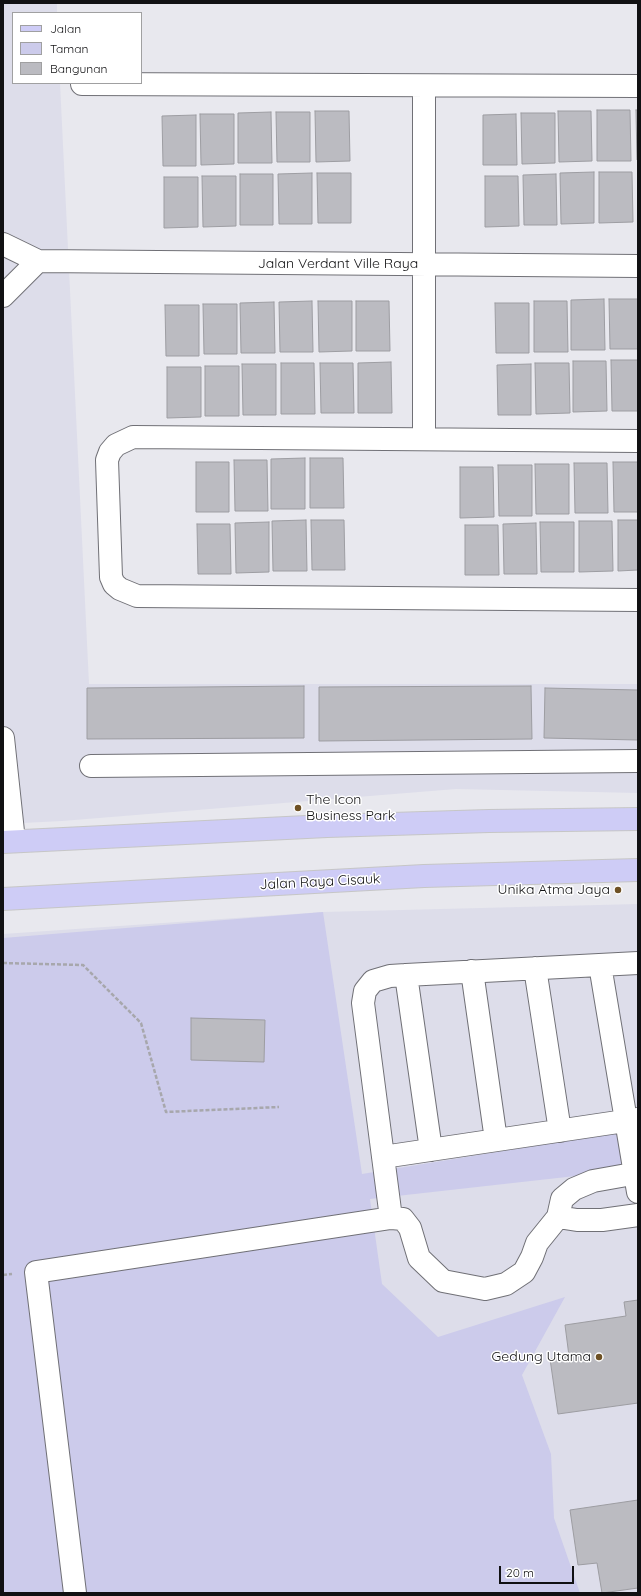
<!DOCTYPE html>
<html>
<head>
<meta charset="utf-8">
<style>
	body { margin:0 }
	#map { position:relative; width:641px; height:1596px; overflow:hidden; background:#e8e8ee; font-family:Quicksand,sans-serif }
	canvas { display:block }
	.frame { position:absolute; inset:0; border:4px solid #111113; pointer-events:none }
	.legend { position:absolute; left:12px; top:12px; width:130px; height:72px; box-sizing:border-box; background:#fff; border:1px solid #a0a0a1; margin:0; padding:5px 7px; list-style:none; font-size:12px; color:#111113 }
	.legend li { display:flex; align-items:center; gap:8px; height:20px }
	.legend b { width:20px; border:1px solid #a0a0a1 }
	.scale { position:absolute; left:499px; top:1566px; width:75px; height:18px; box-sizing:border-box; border:2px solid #111113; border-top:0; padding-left:5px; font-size:12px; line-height:14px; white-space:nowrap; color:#111113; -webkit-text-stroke:3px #fff; paint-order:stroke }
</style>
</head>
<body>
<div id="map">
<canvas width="641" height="1596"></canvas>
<div class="frame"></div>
<ul class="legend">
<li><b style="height:5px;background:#ceccf6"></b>Jalan</li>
<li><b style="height:11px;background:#cccbeb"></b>Taman</li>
<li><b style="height:11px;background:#bbbbc1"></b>Bangunan</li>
</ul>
<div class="scale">20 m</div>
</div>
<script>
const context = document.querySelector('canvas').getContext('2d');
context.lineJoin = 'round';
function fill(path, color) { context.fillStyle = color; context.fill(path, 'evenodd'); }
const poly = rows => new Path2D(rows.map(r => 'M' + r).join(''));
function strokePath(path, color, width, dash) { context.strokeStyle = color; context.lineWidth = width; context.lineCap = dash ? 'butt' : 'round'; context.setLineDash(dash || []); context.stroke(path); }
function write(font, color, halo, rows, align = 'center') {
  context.font = font + ' Quicksand,sans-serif'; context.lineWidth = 3; context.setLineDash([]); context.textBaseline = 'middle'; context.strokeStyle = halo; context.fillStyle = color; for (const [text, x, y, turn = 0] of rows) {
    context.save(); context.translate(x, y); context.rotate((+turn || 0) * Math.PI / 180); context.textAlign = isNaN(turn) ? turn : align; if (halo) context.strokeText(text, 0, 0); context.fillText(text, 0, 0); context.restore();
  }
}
fill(poly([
	[3,3,57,3,57,13,13,13,13,83,60,83,89,684,638,684,638,793,456,789,62,821,3,824],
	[638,904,638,1593,3,1593,3,934,323,912]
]), '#ddddea');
fill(poly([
	[323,912,362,1174,638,1129,638,1169,370,1199,382,1284,438,1337,565,1297,522,1375,551,1454,554,1518,580,1593,3,1593,3,938]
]), '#cccbeb');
const building = poly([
	[597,110,630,110,631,161,597,161,597,110],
	[636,110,638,110,638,160,637,160,636,110],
	[315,111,349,111,350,161,316,162,315,111],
	[558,111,591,111,592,161,559,162,558,111],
	[271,112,272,163,238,163,238,113,271,112],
	[276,112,310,112,310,162,277,162,276,112],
	[521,113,555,113,555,163,522,164,521,113],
	[200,114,234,114,234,164,201,165,200,114],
	[516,114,517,165,483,165,483,115,516,114],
	[196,115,196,166,163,166,162,116,196,115],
	[594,172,594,223,561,224,560,173,594,172],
	[599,172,632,172,633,222,599,223,599,172],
	[312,173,312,224,279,224,278,174,312,173],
	[317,173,351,173,351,223,318,223,317,173],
	[240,174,273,174,273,225,240,225,240,174],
	[556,174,557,225,524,225,523,175,556,174],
	[202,176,236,176,236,226,203,227,202,176],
	[485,176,518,176,519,226,485,227,485,176],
	[164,177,198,177,198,227,164,228,164,177],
	[604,299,605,350,571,350,571,300,604,299],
	[609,299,638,299,638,349,610,349,609,299],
	[312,301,313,352,280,352,279,302,312,301],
	[318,301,352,301,352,351,319,352,318,301],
	[356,301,389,301,390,351,356,351,356,301],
	[534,301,567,301,568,352,534,352,534,301],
	[274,302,275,353,241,353,240,303,274,302],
	[495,303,529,303,529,353,496,353,495,303],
	[203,304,237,304,237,354,204,354,203,304],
	[165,305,199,305,199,356,166,356,165,305],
	[611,360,638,360,638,411,612,411,611,360],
	[573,361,606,361,607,411,573,412,573,361],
	[391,362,392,413,358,413,358,363,391,362],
	[281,363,314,363,315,414,281,414,281,363],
	[320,363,353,363,354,413,321,413,320,363],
	[535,363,569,363,570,413,536,414,535,363],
	[242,364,276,364,276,415,243,415,242,364],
	[531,364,531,415,498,415,497,365,531,364],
	[205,366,239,366,239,416,205,416,205,366],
	[167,367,201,367,201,417,167,418,167,367],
	[305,458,305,509,271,509,271,459,305,458],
	[310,458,343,458,344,508,310,508,310,458],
	[234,460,267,460,268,511,235,511,234,460],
	[196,462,229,462,229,512,196,512,196,462],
	[613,462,638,462,638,512,614,512,613,462],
	[574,463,607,463,608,513,575,513,574,463],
	[535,464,569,464,569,514,536,514,535,464],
	[498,465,532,465,532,516,499,516,498,465],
	[460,467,493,467,494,517,460,518,460,467],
	[306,520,307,571,273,571,272,521,306,520],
	[311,520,344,520,345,570,312,570,311,520],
	[618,520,638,520,638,570,618,571,618,520],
	[579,521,612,521,613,571,579,572,579,521],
	[269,522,269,572,236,573,235,523,269,522],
	[540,522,574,522,574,572,541,572,540,522],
	[536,523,537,574,504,574,503,524,536,523],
	[197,524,230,524,231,574,198,574,197,524],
	[465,525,498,525,499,575,465,575,465,525],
	[304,686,304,738,87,739,87,688,304,686],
	[531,686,532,739,319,741,319,687,531,686],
	[545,688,638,690,638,740,544,738,545,688],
	[191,1018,265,1020,264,1062,191,1060,191,1018],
	[638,1300,638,1403,558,1414,550,1359,569,1356,565,1325,626,1316,624,1302,638,1300],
	[638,1500,638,1588,602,1593,597,1563,578,1565,570,1510,638,1500]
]);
fill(building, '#bbbbc1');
strokePath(building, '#9d9da2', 1);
const minor = poly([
	[82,84,638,86],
	[3,244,38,261,638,266],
	[3,296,38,261],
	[424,439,424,86],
	[638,441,133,437,116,445,110,452,107,460,111,577,114,584,120,589,137,596,638,600],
	[3,738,14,841],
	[91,766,638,761],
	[600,965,638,1192],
	[535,968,560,1131],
	[472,971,496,1140],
	[406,975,431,1150],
	[383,1157,638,1119],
	[558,1217,577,1220,602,1220,638,1215],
	[391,1218,363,1003,365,991,373,981,390,976,406,975,638,963],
	[75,1593,36,1272,391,1218,403,1219,410,1228,419,1258,443,1281,485,1289,506,1284,524,1272,532,1257,537,1243,558,1217,562,1199,574,1189,593,1181,638,1173]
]);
const major = poly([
	[3,842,327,826,489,821,638,819],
	[3,899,424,876,638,870]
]);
strokePath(minor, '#707076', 24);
strokePath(major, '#c6c6c6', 24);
strokePath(poly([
	[3,963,83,965,141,1023,166,1112,279,1107],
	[3,1275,12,1274]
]), '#a7a7ac', 2.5, [4, 2]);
strokePath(minor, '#fff', 22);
strokePath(major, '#ceccf6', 22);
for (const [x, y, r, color] of [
	[298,808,4,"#6e5125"],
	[618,890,4,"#6e5125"],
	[599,1357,4,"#6e5125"]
]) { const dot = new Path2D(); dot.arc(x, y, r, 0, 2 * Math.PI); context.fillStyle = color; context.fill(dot); strokePath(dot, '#fff', 1.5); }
write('14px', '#111113', '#fff', [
	["Jalan Verdant Ville Raya",338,264],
	["Jalan Raya Cisauk",320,882,-3]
]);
write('14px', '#111113', '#fff', [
	["The Icon",306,800,"left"],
	["Business Park",306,816,"left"],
	["Unika Atma Jaya",610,890],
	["Gedung Utama",591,1357]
], 'right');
</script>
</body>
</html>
